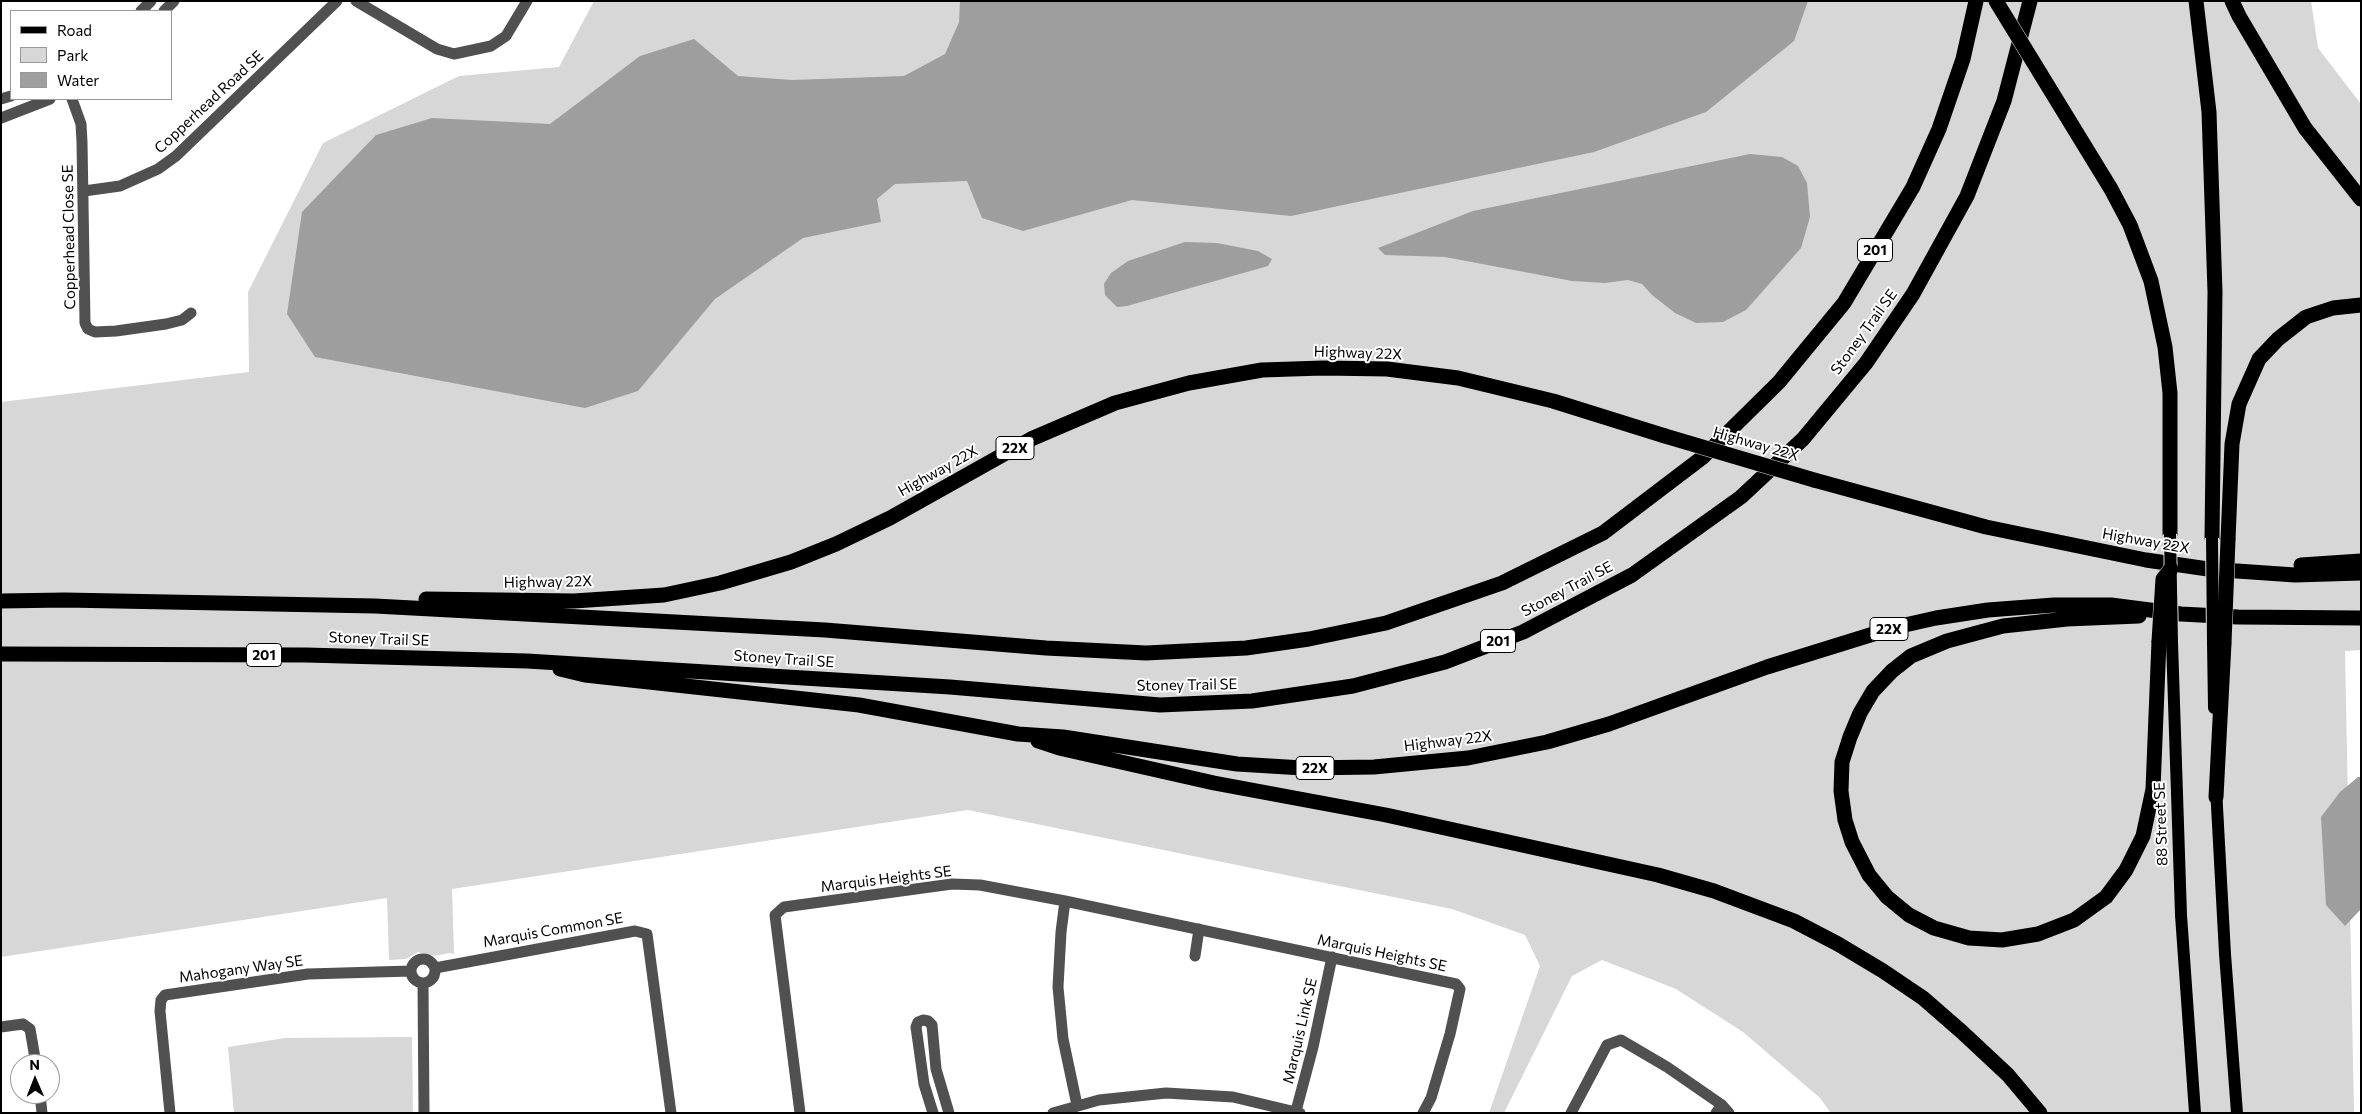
<!DOCTYPE html>
<html>
<head>
<meta charset="utf-8">
<style>
	body { margin:0 }
	#map { position:relative; width:2362px; height:1114px; overflow:hidden; background:#fff; font-family:Commissioner,sans-serif }
	canvas { display:block }
	.frame { position:absolute; inset:0; border:2px solid #000; pointer-events:none }
	.legend { position:absolute; left:10px; top:10px; width:162px; height:90px; box-sizing:border-box; background:#fff; border:1px solid #999; margin:0; padding:6px 9px; list-style:none; font-size:15px; color:#000 }
	.legend li { display:flex; align-items:center; gap:10px; height:25px }
	.legend b { width:25px; border:1px solid #999 }
	.north { position:absolute; left:10px; top:1054px; width:50px; height:50px; box-sizing:border-box; background:#fff; border:1px solid #999; border-radius:50%; rotate:359deg; font-size:14px; font-weight:700; line-height:20px; text-align:center; color:#000 }
	.north::after { content:''; display:block; margin:auto; width:18px; height:22px; background:#000; clip-path:polygon(50% 0,100% 100%,50% 72%,0 100%) }
</style>
</head>
<body>
<div id="map">
<canvas width="2362" height="1114"></canvas>
<div class="frame"></div>
<ul class="legend">
<li><b style="height:6px;background:#000"></b>Road</li>
<li><b style="height:14px;background:#d7d7d7"></b>Park</li>
<li><b style="height:14px;background:#9e9e9e"></b>Water</li>
</ul>
<div class="north">N</div>
</div>
<script>
const context = document.querySelector('canvas').getContext('2d');
context.lineJoin = 'round';
function fill(path, color) { context.fillStyle = color; context.fill(path, 'evenodd'); }
const poly = rows => new Path2D(rows.map(r => 'M' + r).join(''));
function strokePath(path, color, width, dash) { context.strokeStyle = color; context.lineWidth = width; context.lineCap = dash ? 'butt' : 'round'; context.setLineDash(dash || []); context.stroke(path); }
function write(font, color, halo, rows, align = 'center') {
  context.font = font + ' Commissioner,sans-serif'; context.lineWidth = 4; context.setLineDash([]); context.textBaseline = 'middle'; context.strokeStyle = halo; context.fillStyle = color; for (const [text, x, y, turn = 0] of rows) {
    context.save(); context.translate(x, y); context.rotate((+turn || 0) * Math.PI / 180); context.textAlign = isNaN(turn) ? turn : align; if (halo) context.strokeText(text, 0, 0); context.fillText(text, 0, 0); context.restore();
  }
}
fill(poly([
	[594,1,2311,1,2318,48,2361,104,2361,650,2345,651,2354,1113,1831,1113,1820,1098,1743,1032,1676,989,1602,960,1572,976,1504,1113,1489,1113,1540,966,1525,935,1452,909,968,810,452,889,454,954,449,953,434,956,418,952,406,959,389,960,387,898,1,957,1,402,249,372,248,292,323,143,459,76,559,67],
	[412,1037,413,1113,234,1113,228,1047,285,1038]
]), '#d7d7d7');
fill(poly([
	[960,1,1808,1,1794,41,1706,112,1594,152,1291,216,1132,200,1023,231,982,218,967,181,895,184,877,199,881,222,803,238,715,299,638,391,585,408,315,357,287,314,302,212,376,135,432,118,550,124,640,56,694,39,738,76,792,80,904,76,945,54,959,22],
	[1750,154,1782,157,1798,166,1807,183,1810,217,1801,248,1746,310,1723,322,1696,323,1675,313,1652,295,1642,284,1628,280,1605,283,1572,281,1445,257,1385,255,1378,248,1473,211],
	[1185,242,1217,243,1258,251,1272,259,1268,266,1127,306,1117,307,1105,295,1104,284,1111,273,1128,261],
	[2358,777,2361,777,2361,909,2345,926,2326,905,2321,817,2340,792]
]), '#9e9e9e');
const major = poly([
	[2172,642,2181,915,2195,1113],
	[2213,643,2214,708],
	[2216,788,2225,954,2237,1113]
]);
const highway = poly([
	[2196,1,2209,112,2215,292,2212,538],
	[2232,1,2239,16,2305,128,2361,199],
	[2040,73,2111,189,2130,225,2151,281,2165,347,2170,393,2170,534],
	[1814,480,1986,527,2146,560,2208,569,2295,575,2361,573],
	[2228,540,2232,444,2239,404,2259,359,2278,339,2306,317,2333,308,2361,305],
	[2301,565,2361,561],
	[426,599,574,601,664,595,720,583,791,562,836,544,890,518,1031,439,1115,403,1189,383,1262,370,1323,368,1387,369,1458,378,1553,401,1665,436],
	[1,601,65,600,375,606,825,630,1046,648,1146,653,1246,648,1309,639,1386,623,1502,583,1603,533,1703,457,1779,382,1844,303,1913,187,1939,129,1963,59,1976,1],
	[2139,616,2067,619,2003,626,1947,641,1911,656,1892,671,1873,691,1860,713,1850,737,1842,762,1841,791,1845,820,1852,842,1869,875,1887,897,1909,915,1934,928,1969,938,2002,940,2038,934,2074,920,2106,897,2126,870,2143,836,2153,789,2159,641],
	[1,654,306,655,527,661,950,687,1160,705,1252,701,1353,686,1445,662,1523,632,1632,575,1741,497,1803,439,1866,363,1913,294,1967,196,2004,101,2030,1],
	[560,669,585,675,859,705,1018,734,1063,737,1237,764,1303,768,1374,767,1468,758,1547,742,1609,724,1767,667,1896,627,1936,618,1988,610,2054,605,2111,605,2181,614,2238,617,2361,618],
	[1038,741,1059,748,1214,783,1386,815,1658,875,1714,891,1794,921,1838,944,1883,971,1923,998,1962,1032,2008,1075,2040,1113],
	[2216,797,2224,643]
]);
strokePath(major, '#dbdbdb', 14);
strokePath(highway, '#dbdbdb', 16);
strokePath(poly([
	[356,1,437,49,454,54,491,46,506,36,527,1],
	[141,11,151,1],
	[164,11,174,1],
	[1,99,11,96],
	[72,99,81,124,82,142,85,323,88,329,95,332,116,331,166,324,182,320,191,313],
	[1,118,50,99],
	[84,191,120,186,158,169,176,156,337,1],
	[1065,901,1061,932,1058,987,1063,1039,1077,1105],
	[1195,956,1199,929],
	'411 971a12 12 0 1 1 24 0a12 12 0 1 1-24 0Z',
	[435,968,635,931,647,934,671,1113],
	[423,983,424,1113],
	[1,1027,23,1024,30,1029,36,1064],
	[40,1094,42,1113],
	[1296,1111,1313,1047,1332,957],
	[170,1113,160,1011,161,1000,165,995,308,974,411,971],
	[800,1113,775,915,784,907,952,884,980,885,1065,901,1456,984,1460,989,1450,1034,1431,1098,1423,1113],
	[933,1113,924,1084,916,1027,918,1022,923,1020,928,1021,932,1025,936,1069,949,1113],
	[1053,1113,1099,1100,1166,1093,1233,1097,1300,1113],
	[1571,1113,1607,1045,1621,1040,1667,1067,1722,1105],
	[1716,1113,1722,1105,1729,1113]
]), '#505050', 11);
strokePath(major, '#000', 12);
strokePath(highway, '#000', 15);
const majorBridge = poly([
	[2170,534,2172,642],
	[2212,538,2213,643]
]);
const highwayBridge = poly([
	[1996,1,2040,73],
	[1665,436,1814,480],
	[2159,641,2163,579,2171,569],
	[2224,643,2228,540]
]);
strokePath(majorBridge, '#dbdbdb', 14, []);
strokePath(highwayBridge, '#dbdbdb', 16, []);
strokePath(majorBridge, '#000', 12);
strokePath(highwayBridge, '#000', 15);
for (const [x, y, w] of [
	[1875,250,35],
	[1015,448,38],
	[1889,629,38],
	[1498,641,35],
	[264,655,35],
	[1315,768,38]
]) { const box = new Path2D(); box.roundRect(x - w / 2, y - 11.5, w, 23, 4); context.fillStyle = '#fff'; context.fill(box); strokePath(box, '#000', 1); }
write('bold 14px', '#000', null, [
	["201",1875,250],
	["22X",1015,448],
	["22X",1889,629],
	["201",1498,641],
	["201",264,655],
	["22X",1315,768]
]);
write('15px', '#000', '#fff', [
	["Copperhead Road SE",209,102,-43],
	["Copperhead Close SE",69,237,-91],
	["Stoney Trail SE",1864,332,-54],
	["Highway 22X",1358,353,2],
	["Highway 22X",1756,444,16],
	["Highway 22X",938,471,-29],
	["Highway 22X",2146,541,10],
	["Highway 22X",548,582,-1],
	["Stoney Trail SE",1567,589,-28],
	["Stoney Trail SE",379,639,2],
	["Stoney Trail SE",784,659,4],
	["Stoney Trail SE",1187,685,-1],
	["Highway 22X",1448,741,-7],
	["88 Street SE",2161,824,-92],
	["Marquis Heights SE",886,879,-7],
	["Marquis Common SE",553,930,-10],
	["Marquis Heights SE",1382,953,12],
	["Mahogany Way SE",241,969,-8],
	["Marquis Link SE",1300,1031,-77]
]);
</script>
</body>
</html>
